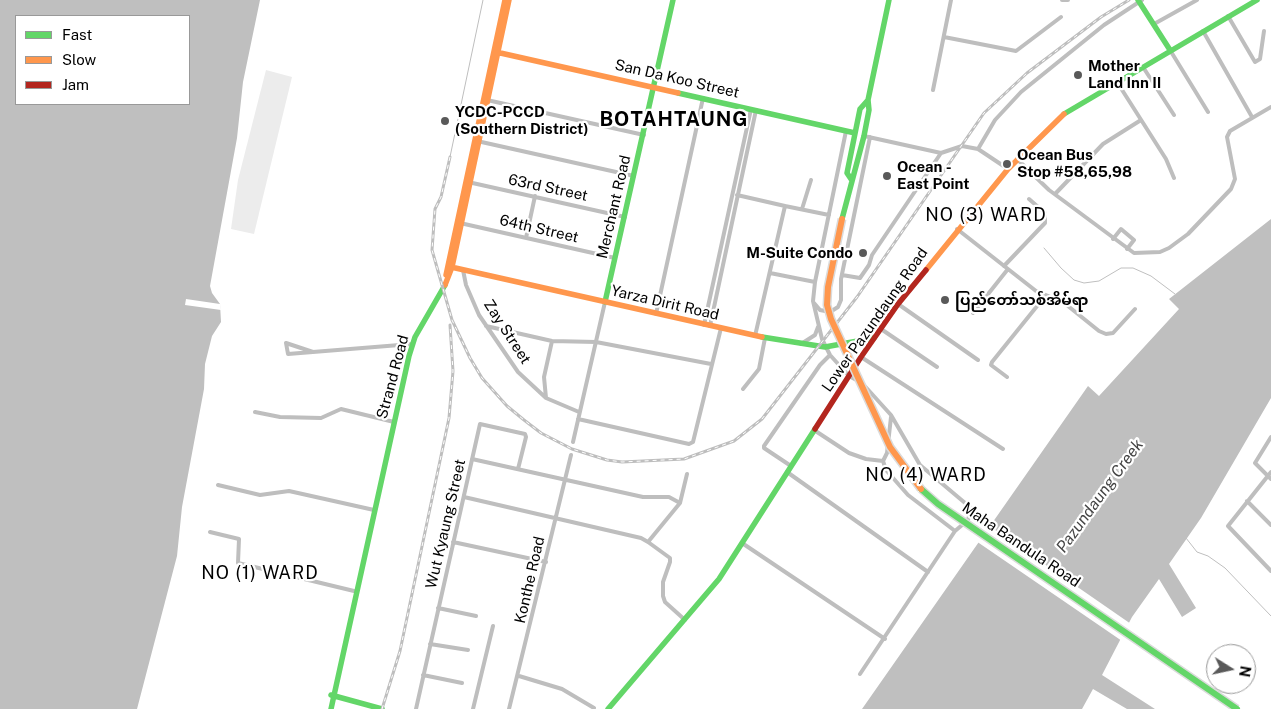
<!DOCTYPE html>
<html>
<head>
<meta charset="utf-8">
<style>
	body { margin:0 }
	#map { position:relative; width:1271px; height:709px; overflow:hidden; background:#fff; font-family:"Public Sans",sans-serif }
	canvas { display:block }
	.legend { position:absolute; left:15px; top:15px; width:175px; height:90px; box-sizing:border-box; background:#fff; border:1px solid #999; margin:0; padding:6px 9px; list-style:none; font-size:15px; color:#000 }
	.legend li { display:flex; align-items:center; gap:10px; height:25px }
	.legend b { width:25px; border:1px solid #999 }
	.north { position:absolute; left:1206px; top:644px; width:50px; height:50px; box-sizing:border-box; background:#fff; border:1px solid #999; border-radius:50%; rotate:100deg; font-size:14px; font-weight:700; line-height:20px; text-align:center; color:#000 }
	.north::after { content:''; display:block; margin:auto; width:18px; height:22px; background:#595959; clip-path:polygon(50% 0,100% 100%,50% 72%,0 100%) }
</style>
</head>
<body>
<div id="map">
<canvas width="1271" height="709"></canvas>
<ul class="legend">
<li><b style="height:6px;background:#63d668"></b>Fast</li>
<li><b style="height:6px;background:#ff974d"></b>Slow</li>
<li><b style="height:6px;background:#b3261e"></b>Jam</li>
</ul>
<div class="north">N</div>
</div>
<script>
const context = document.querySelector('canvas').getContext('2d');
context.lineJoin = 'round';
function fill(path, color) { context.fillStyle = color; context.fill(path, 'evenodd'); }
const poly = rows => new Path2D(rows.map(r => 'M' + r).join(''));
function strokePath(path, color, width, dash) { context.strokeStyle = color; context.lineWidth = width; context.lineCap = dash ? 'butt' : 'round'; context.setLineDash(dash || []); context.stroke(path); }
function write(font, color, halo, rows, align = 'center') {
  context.font = font + ' "Public Sans","Noto Sans Myanmar",sans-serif'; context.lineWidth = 4.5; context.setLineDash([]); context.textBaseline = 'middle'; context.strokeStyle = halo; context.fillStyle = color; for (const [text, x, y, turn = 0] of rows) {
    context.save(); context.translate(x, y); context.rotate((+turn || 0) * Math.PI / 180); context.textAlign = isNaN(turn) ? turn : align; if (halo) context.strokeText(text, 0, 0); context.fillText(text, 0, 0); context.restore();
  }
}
fill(poly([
	[266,70,292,77,254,234,231,229,238,180]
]), '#ececec');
fill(poly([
	[0,0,260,0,243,82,237,138,210,286,212,293,220,304,221,322,212,336,205,364,204,389,182,507,177,556,137,709,0,709],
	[16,16,189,16,189,104,16,104],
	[1271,219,1271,398,1201,518,1169,564,1196,608,1182,617,1159,579,1132,617,1102,675,1155,709,1127,709,1093,689,1082,709,862,709,1088,386,1099,396,1179,309,1169,299]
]), '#bfbfbf');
fill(poly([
	[186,299,220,304,221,310,185,305],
	[988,525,1131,624,1122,641,976,541]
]), '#fff');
strokePath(poly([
	[1044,248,1061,268,1074,280,1084,283,1099,281,1121,268,1133,268,1151,276,1175,294],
	[1186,538,1197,552,1208,556,1225,568,1271,616]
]), '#bfbfbf', 1);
strokePath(poly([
	[1062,0,1068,0],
	[1228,16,1255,62,1260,59,1264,31],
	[1154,24,1197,0],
	[1203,31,1252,117],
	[944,37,1016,51,1061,17],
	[1170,50,1208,112],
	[1143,67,1174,115],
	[1117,82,1166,159,1174,178],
	[933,90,951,0],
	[487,100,644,135],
	[846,131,815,282,813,301,822,339,830,355,849,376,862,383,891,415,920,465,971,508,968,520,955,531,860,674],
	[864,136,941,153,962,146,978,149,1008,169],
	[477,141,634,176],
	[978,149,995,120,1021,92,1104,25,1142,0],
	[1017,159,1049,190,1134,253,1160,252,1169,248,1188,234,1231,189,1235,179,1227,137,1230,131,1271,107],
	[468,182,625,217],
	[1055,194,1103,144,1141,120],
	[737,195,785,206,755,336],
	[785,206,829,215],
	[802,209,811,180],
	[460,223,615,258],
	[957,229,1036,291,1063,302,1099,331,1106,334,1113,333,1135,309],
	[526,238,535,196],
	[1113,239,1121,229,1134,240,1127,249],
	[1004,266,1045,223,1045,213,1029,199],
	[463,270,466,285,479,315,518,372,546,398,579,412],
	[770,273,815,282],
	[842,275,860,278,869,265,872,255,941,153],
	[814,303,820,310,830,312,838,307,841,300,841,279,870,137],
	[898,304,978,360],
	[973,313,1008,269],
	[656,314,703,98],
	[704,325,751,109],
	[486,326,552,341,596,342,711,364],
	[710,326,756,110],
	[881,329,937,367],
	[801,344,815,335,818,327],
	[313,352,286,343,288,354,412,344],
	[861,357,1003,449],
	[1007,377,991,365,992,362,1046,295],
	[743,389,759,369,765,338],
	[546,398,544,377,552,341],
	[255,412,280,417,321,418,341,409,394,422],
	[578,419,689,444,693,442,721,328],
	[814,430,849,453,866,459,883,461,887,453,891,417],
	[1271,437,1255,463,1271,479],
	[573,442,605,302],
	[472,459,643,497,669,497,680,503],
	[883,461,886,470,908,495,955,531],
	[791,466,764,448,764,446,820,365,830,355],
	[787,472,928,572],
	[1271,472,1228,526,1271,571],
	[218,485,260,495,289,491,374,510],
	[464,497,641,538,648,542,670,558,670,562,663,582,663,596,665,602,685,620],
	[1247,501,1271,525],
	[210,532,239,539,238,563,354,591],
	[453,542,546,562],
	[648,542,680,503,687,474],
	[742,543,885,639],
	[438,608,476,616],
	[430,644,468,650],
	[423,675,462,683],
	[519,676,562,689,594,708],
	[416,709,480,424,525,434,526,437,518,469],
	[473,709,493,626],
	[509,709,571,455]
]), '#bebebe', 4);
strokePath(poly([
	[1138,0,1170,50],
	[678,93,855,133],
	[1064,114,1257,0],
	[851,179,847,173,860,109,868,100],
	[842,219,864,136,869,110,868,100,889,0],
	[605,302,673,0],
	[762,337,825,347,874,338],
	[331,695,382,709],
	[331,709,409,356,415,337,445,285],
	[608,709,719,579,815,429]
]), '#63d668', 5.5);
strokePath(poly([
	[496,52,678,93],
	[451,267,762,337],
	[926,270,1008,169,1064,114],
	[446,275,505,0],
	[445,285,452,267,509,0]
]), '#ff974d', 5.5);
strokePath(poly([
	[815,429,861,357,898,304,926,270]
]), '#b3261e', 5.5);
strokePath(poly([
	[450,157,483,0]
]), '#bebebe', 1);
const rail = poly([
	[450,157,441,197,435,209,432,250,452,320,470,358,482,378,507,406,524,420,541,433,572,449,607,460,622,462,684,459,734,441,762,419,857,297,984,113,1027,73,1101,17,1129,0],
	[382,709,400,651,449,418,453,371,450,325]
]);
strokePath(rail, '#bebebe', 3);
strokePath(rail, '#fff', 1, [4]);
const fastBridge = poly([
	[921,489,938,504,1237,709]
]);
const slowBridge = poly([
	[842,219,828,287,827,305,831,319,890,447,921,489]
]);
strokePath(fastBridge, '#dbdbdb', 9, []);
strokePath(slowBridge, '#dbdbdb', 9, []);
strokePath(fastBridge, '#63d668', 6);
strokePath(slowBridge, '#ff974d', 6);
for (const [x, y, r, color] of [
	[1078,75,5,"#595959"],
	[445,121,5,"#595959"],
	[1007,164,5,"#595959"],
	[887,176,5,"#595959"],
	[863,253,5,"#595959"],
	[945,300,5,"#595959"]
]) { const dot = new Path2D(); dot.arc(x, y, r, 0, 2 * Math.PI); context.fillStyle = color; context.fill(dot); strokePath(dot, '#fff', 2); }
write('bold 15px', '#000', '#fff', [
	["Mother",1088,66],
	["Land Inn II",1088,83],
	["YCDC-PCCD",455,112],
	["(Southern District)",455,129],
	["Ocean Bus",1017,155],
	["Stop #58,65,98",1017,172],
	["Ocean -",897,167],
	["East Point",897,184],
	["M-Suite Condo",853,253,"right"],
	["ပြည်တော်သစ်အိမ််ရာ",955,300]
], 'left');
write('15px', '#000', '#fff', [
	["San Da Koo Street",677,79,13],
	["63rd Street",548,188,12],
	["Merchant Road",614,207,-77],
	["64th Street",539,229,13],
	["Yarza Dirit Road",665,303,13],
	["Lower Pazundaung Road",875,320,-55],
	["Zay Street",507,332,57],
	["Strand Road",393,377,-75],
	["Wut Kyaung Street",446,524,-77],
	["Maha Bandula Road",1021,545,34],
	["Konthe Road",530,580,-77]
]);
write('italic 16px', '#444', '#fff', [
	["Pazundaung Creek",1100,496,-54]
]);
context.letterSpacing = '1px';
write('18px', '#000', '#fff', [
	["NO (3) WARD",986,215],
	["NO (4) WARD",926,475],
	["NO (1) WARD",260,573]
]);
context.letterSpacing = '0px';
context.letterSpacing = '1px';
write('bold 20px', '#000', '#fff', [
	["BOTAHTAUNG",674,120]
]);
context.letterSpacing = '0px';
</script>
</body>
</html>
